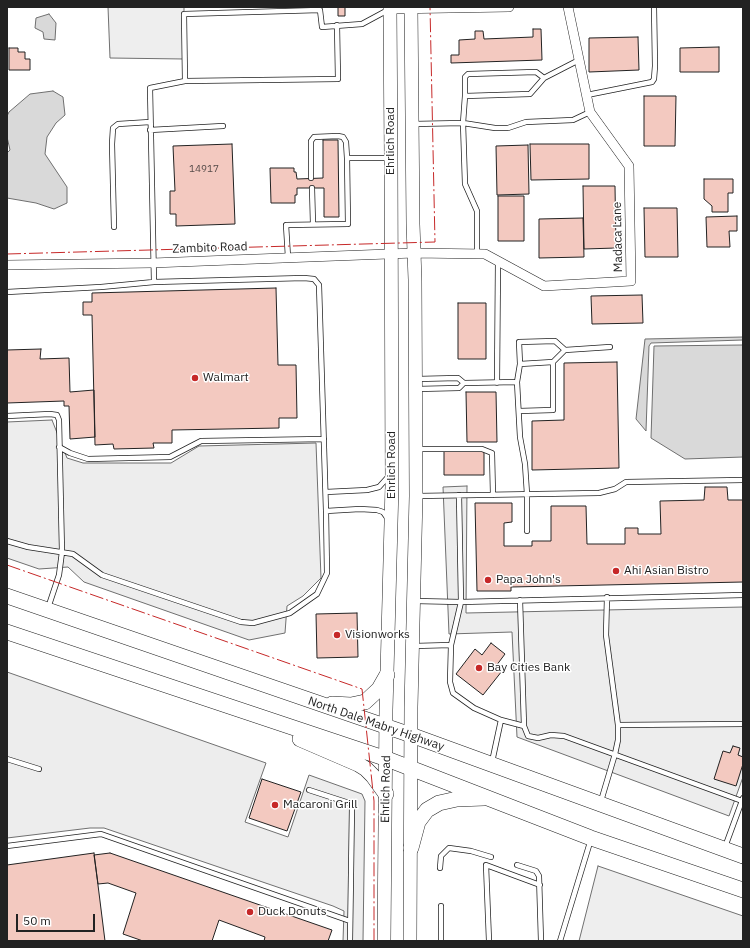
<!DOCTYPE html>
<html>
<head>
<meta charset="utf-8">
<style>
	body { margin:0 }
	#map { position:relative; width:750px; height:948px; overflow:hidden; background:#fff; font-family:"IBM Plex Sans",sans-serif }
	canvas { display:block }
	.frame { position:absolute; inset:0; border:8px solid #222; pointer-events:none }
	.scale { position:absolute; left:16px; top:914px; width:79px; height:18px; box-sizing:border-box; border:2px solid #222; border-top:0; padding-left:5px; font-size:12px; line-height:14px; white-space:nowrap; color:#222; -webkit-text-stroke:3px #fff; paint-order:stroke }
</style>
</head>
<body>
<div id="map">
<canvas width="750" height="948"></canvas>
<div class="frame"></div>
<div class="scale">50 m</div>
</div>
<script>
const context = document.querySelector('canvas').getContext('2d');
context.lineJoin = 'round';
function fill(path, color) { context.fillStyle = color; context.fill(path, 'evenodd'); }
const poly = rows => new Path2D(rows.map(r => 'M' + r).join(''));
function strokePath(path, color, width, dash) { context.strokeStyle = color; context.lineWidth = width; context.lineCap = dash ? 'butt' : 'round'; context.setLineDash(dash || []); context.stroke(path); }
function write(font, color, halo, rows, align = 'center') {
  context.font = font + ' "IBM Plex Sans",sans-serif'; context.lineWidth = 3; context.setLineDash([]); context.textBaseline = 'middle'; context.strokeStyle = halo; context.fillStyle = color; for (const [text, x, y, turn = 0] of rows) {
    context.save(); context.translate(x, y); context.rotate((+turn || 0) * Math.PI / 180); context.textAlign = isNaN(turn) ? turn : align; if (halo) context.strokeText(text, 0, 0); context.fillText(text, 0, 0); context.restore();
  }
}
const green = poly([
	[108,7,184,7,184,59,110,58,108,7],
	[598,866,743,916,743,941,579,941,598,866]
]);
fill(green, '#eee');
strokePath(green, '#6f6f6f', 1);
const parking = poly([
	[52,420,67,458,83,463,171,463,199,446,316,443,321,578,303,596,287,606,285,633,249,640,84,582,68,567,39,569,7,558,7,422,52,420],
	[467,486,466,613,743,607,743,777,729,816,517,737,512,632,449,634,443,487,467,486],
	[7,672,266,763,245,822,288,837,309,775,362,794,365,801,363,941,343,941,344,911,333,906,104,828,90,828,7,838,7,672]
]);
fill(parking, '#ededed');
strokePath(parking, '#6f6f6f', 1);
const water = poly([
	[49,14,56,23,55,40,44,39,43,32,35,28,36,18,49,14],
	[53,91,63,97,65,115,56,123,47,137,45,154,67,187,67,203,54,209,36,203,7,198,7,153,10,150,7,137,7,116,9,112,30,94,53,91],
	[743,337,743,340,651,343,649,346,646,431,636,419,645,339,743,337],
	[743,345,743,457,685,459,651,438,654,346,743,345]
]);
fill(water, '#d9d9d9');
strokePath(water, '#6f6f6f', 1);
const building = poly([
	[338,7,345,7,345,16,338,16,338,7],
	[533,29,541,29,542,60,451,63,451,55,459,55,459,40,475,39,475,31,483,31,484,39,533,37,533,29],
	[638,37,639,70,589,72,589,38,638,37],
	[719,47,719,72,680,72,680,48,719,47],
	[9,48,18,48,18,52,25,52,25,59,30,59,30,70,9,70,9,48],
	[644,96,676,96,675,146,644,146,644,96],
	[323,140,338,140,339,217,324,217,324,188,297,188,297,195,295,195,295,203,271,203,270,168,294,168,294,172,296,172,297,179,323,178,323,140],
	[232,144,235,224,176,226,176,214,170,214,170,191,175,191,173,146,232,144],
	[530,144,589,144,589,179,531,180,530,144],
	[528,145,529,194,497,195,496,146,528,145],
	[704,179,733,179,733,193,728,193,728,212,712,212,712,206,704,199,704,179],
	[583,186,615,186,616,248,584,249,583,186],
	[498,196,524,196,524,241,498,241,498,196],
	[644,208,677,208,678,257,645,257,644,208],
	[737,216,737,231,729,231,730,247,707,247,706,217,737,216],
	[583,218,584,257,539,258,539,219,583,218],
	[276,288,278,365,296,365,297,418,279,418,279,428,172,430,172,443,153,443,154,448,114,449,113,444,95,445,92,315,83,315,83,302,92,302,92,293,276,288],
	[642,295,643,323,592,324,591,296,642,295],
	[458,303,486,303,486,359,458,359,458,303],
	[41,349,40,359,69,358,70,392,94,390,95,437,70,439,69,406,64,406,64,401,7,403,7,350,41,349],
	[617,362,619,468,532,470,532,421,564,420,564,363,617,362],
	[466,392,496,392,497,442,467,442,466,392],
	[444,451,484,451,484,475,444,475,444,451],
	[705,487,727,487,728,500,743,500,743,582,511,587,511,591,477,591,475,503,512,503,512,522,504,523,504,546,532,546,532,541,551,541,551,506,586,506,587,544,625,544,625,528,638,528,638,534,661,534,660,501,704,500,705,487],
	[357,613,358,657,317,658,316,614,357,613],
	[491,643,505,654,496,666,502,671,483,695,456,674,475,649,482,655,491,643],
	[733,746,740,748,738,755,743,757,743,764,736,786,714,779,723,751,730,753,733,746],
	[262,779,301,792,287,831,249,818,262,779],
	[94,853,105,941,7,941,7,865,94,853],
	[110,853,332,930,328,941,264,941,265,937,219,920,212,941,143,941,123,934,136,893,108,883,98,884,94,855,110,853]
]);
fill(building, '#f3c9c0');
strokePath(building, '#222', 1);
const lane = poly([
	[185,81,338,79,337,25],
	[587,95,652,82,654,79,655,66,654,7],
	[465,96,465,77,468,74,536,72,544,78],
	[413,124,463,123,495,128,508,128,526,122,573,120,590,112],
	[150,130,223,126],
	[311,178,311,141,314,137,338,136,343,137,346,142,347,158],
	[312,188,313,224],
	[114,227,112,144,113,128,118,124,150,122],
	[477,254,477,211,465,184,463,123,465,96,530,94,544,78,579,60],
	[288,257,286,225,348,224,347,158,390,158],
	[7,292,101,287,154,282],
	[565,350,610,347],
	[520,364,519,342,555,341,565,350,553,362],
	[417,379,458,378,464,383,459,388,417,389],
	[464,383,517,382],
	[497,383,498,261],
	[519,411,553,410,553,362,520,364,517,382,520,437,525,464,527,494,527,531],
	[7,416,50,414,57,415,59,420,62,552,59,575,48,608],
	[59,447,70,453,88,459,170,457,201,441,324,439],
	[418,449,482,449,492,453,493,495],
	[326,492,367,490,379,487,388,477],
	[417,496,599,493,615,489,626,482,743,480],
	[326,511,360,509,377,510,383,512,388,519],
	[7,541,28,547,73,554,102,575,241,622,253,623,290,613,317,594,327,573,326,511,319,285,314,279,304,278,154,282,150,88,185,81,184,14,320,10,322,27,362,24,388,10],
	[520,600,524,726,528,736,538,738,551,735,564,736,742,801],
	[415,601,461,602,743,595],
	[451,645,461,602,459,495],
	[414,646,451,645,450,682,453,693,474,708,501,720,524,726],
	[618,725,743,724],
	[7,759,39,769],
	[492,762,501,720],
	[309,790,349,803,352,806,350,941],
	[601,801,615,754,618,740,618,725,606,635,607,597],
	[7,846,101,834,350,921],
	[725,847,743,798],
	[517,865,536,871,539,876,541,941],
	[440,868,441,856,449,848,471,851,491,857],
	[441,906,441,941],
	[489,941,486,865,540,885],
	[560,941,591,839]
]);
const street = poly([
	[390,9,509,7],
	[7,265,152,263,414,253,485,254,544,286,631,281,629,166,590,112,568,7]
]);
const secondary = poly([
	[384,941,386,710,392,486,391,158,390,7],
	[410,941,411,707,416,496,415,280,413,224,411,7]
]);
const primary = poly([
	[7,596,411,735,743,856],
	[7,632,387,759,591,838,743,890],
	[332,704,351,705,365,702,379,689,387,675],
	[300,739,358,764,366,769,373,776,386,794],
	[411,848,418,822,427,810,439,803,457,799,484,798]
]);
strokePath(lane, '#222', 6);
strokePath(street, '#222', 10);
strokePath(secondary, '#222', 14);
strokePath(primary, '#222', 16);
strokePath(lane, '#fff', 4.5);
strokePath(street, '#fff', 9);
strokePath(secondary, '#fff', 13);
strokePath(primary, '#fff', 15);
strokePath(poly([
	[7,254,435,242,430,7],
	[7,565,362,689,374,801,374,941]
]), '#c62828', 1, [14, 3, 2, 3]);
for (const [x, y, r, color] of [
	[195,378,4,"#c62828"],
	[616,571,4,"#c62828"],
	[488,580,4,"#c62828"],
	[337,635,4,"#c62828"],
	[479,668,4,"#c62828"],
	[275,805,4,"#c62828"],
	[250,912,4,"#c62828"]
]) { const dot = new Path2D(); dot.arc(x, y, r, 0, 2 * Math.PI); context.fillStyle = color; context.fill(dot); strokePath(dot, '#fff', 1.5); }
write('10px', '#564c4a', null, [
	["14917",204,169]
]);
write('12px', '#222', '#fff', [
	["Ehrlich Road",391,141,-90],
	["Madaca Lane",618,237,-91],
	["Zambito Road",210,248,-2],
	["Ehrlich Road",392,465,-90],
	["North Dale Mabry Highway",376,724,19],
	["Ehrlich Road",386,789,-89]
]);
write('12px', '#222', '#fff', [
	["Walmart",203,378],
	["Ahi Asian Bistro",624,571],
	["Papa John's",496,580],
	["Visionworks",345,635],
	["Bay Cities Bank",487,668],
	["Macaroni Grill",283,805],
	["Duck Donuts",258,912]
], 'left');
</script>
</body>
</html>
